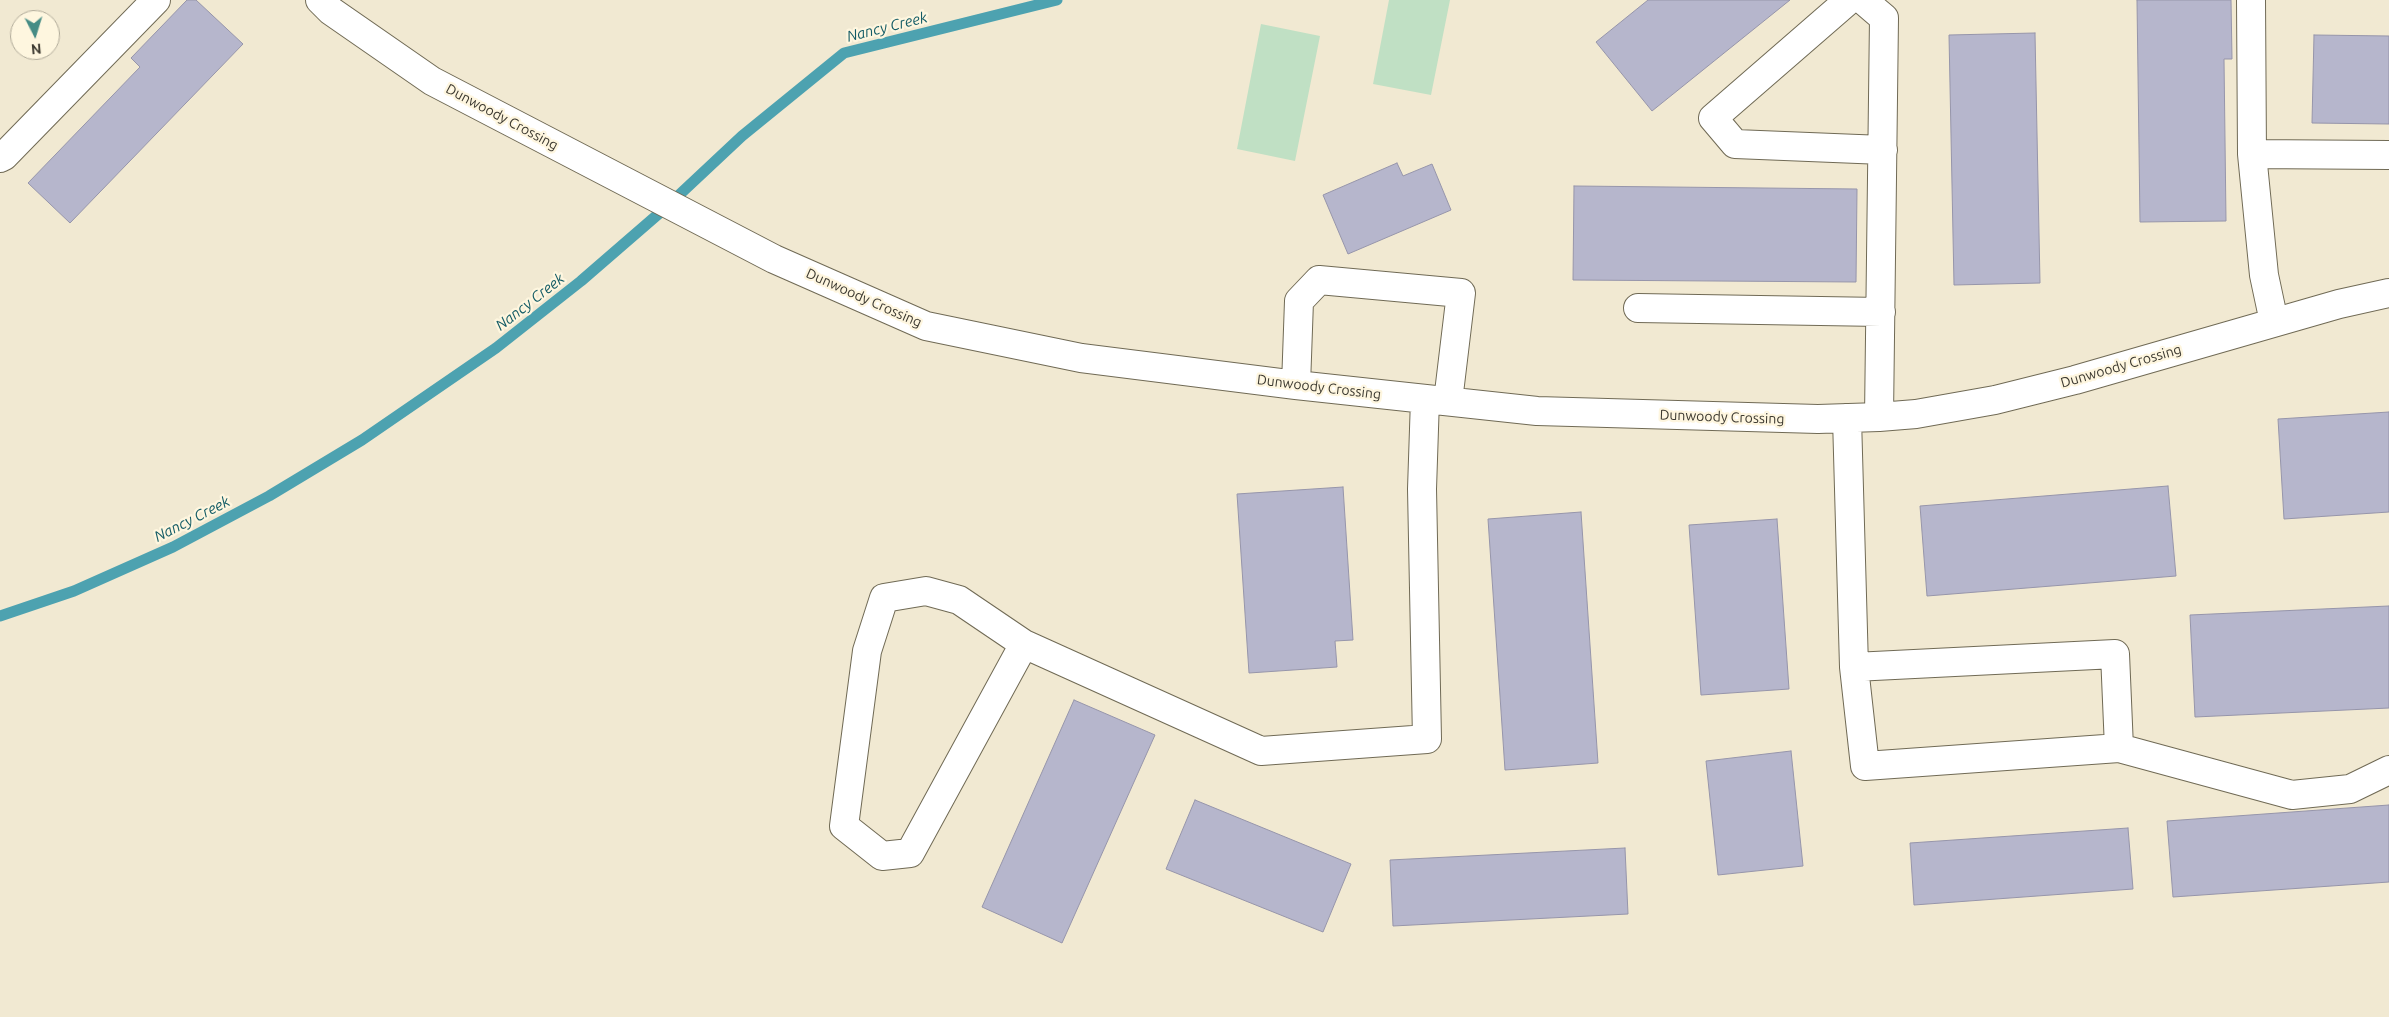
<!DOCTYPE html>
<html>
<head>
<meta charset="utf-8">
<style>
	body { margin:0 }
	#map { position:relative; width:2389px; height:1017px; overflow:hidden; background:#f1e9d2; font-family:Ubuntu,sans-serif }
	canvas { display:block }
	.north { position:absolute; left:10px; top:10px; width:50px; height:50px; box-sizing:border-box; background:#fef6df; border:1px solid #b0aa99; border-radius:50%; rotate:175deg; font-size:14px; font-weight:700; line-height:20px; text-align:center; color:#3c3930 }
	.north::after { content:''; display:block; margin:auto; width:18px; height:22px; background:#468c85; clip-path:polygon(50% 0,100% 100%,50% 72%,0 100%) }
</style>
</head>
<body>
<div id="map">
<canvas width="2389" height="1017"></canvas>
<div class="north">N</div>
</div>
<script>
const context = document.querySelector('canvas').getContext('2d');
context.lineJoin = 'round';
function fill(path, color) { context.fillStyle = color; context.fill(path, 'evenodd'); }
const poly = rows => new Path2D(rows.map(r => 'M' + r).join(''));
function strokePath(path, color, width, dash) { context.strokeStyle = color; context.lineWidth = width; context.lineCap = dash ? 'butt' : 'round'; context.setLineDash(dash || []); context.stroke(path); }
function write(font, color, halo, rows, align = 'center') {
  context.font = font + ' Ubuntu,sans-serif'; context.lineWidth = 4.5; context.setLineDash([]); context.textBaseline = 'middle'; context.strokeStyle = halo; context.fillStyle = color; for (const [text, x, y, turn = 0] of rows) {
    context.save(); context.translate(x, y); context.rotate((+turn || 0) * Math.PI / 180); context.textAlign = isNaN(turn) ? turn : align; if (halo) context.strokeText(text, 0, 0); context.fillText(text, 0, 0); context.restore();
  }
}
fill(poly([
	[1389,0,1450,0,1431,95,1373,84],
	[1261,24,1320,36,1295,161,1237,149]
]), '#c0e0c4');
strokePath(poly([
	[0,616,74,591,173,547,269,496,362,440,496,348,581,281,663,210,742,136,844,53,1057,0]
]), '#4da2b0', 11);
const building = poly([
	[187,0,196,0,243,44,70,223,28,183,140,67,131,58,187,0],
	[1648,0,1790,0,1652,111,1596,42,1648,0],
	[2137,0,2231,0,2232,59,2224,59,2226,221,2140,222,2137,0],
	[2035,33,2040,283,1954,285,1949,35,2035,33],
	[2314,35,2389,36,2389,124,2312,123,2314,35],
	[1397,163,1403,176,1432,164,1451,210,1348,254,1323,195,1397,163],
	[1574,186,1857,189,1856,282,1573,280,1574,186],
	[2389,412,2389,512,2284,519,2278,419,2389,412],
	[2168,486,2176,576,1927,596,1920,506,2168,486],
	[1343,487,1353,640,1335,641,1337,667,1249,673,1237,494,1343,487],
	[1581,512,1598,763,1505,770,1488,519,1581,512],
	[1777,519,1789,689,1701,695,1689,525,1777,519],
	[2389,606,2389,708,2195,717,2190,615,2389,606],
	[1074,700,1155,735,1062,943,982,907,1074,700],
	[1791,751,1803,866,1718,875,1706,761,1791,751],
	[1195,800,1351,864,1323,932,1166,869,1195,800],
	[2389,805,2389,882,2173,897,2167,821,2389,805],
	[2128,828,2133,889,1914,905,1910,843,2128,828],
	[1625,848,1628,914,1393,926,1390,860,1625,848]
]);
fill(building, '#b6b6cc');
strokePath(building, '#9695aa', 1);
const street = poly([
	[320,0,331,11,432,81,774,259,926,326,1081,358,1296,385,1537,411,1818,419,1879,417,1916,414,1995,400,2075,380,2339,304,2389,293],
	[1849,0,1713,118,1735,144,1883,150],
	[1863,0,1884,18,1879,417],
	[2251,0,2252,154,2389,155],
	[2252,154,2264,275,2274,322],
	[0,158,4,156,156,0],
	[1638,308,1881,312],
	[1296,385,1299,301,1319,280,1461,293,1448,401],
	[1847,418,1854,667],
	[1024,644,910,853,882,856,844,826,867,651,884,598,926,591,959,600,1024,644,1261,751,1427,739,1422,489,1425,399],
	[2119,748,2115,654,1854,667,1865,766,2119,748,2292,795,2350,789,2389,770]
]);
strokePath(street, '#706a55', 30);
strokePath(street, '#fff', 28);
write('14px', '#3c3930', '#fef6df', [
	["Dunwoody Crossing",502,117,28],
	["Dunwoody Crossing",864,298,24],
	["Dunwoody Crossing",2121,366,-16],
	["Dunwoody Crossing",1319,387,7],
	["Dunwoody Crossing",1722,417,2]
]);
write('italic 15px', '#135b65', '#fef6df', [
	["Nancy Creek",887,27,-14],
	["Nancy Creek",530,302,-38],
	["Nancy Creek",192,519,-27]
]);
</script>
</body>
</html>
